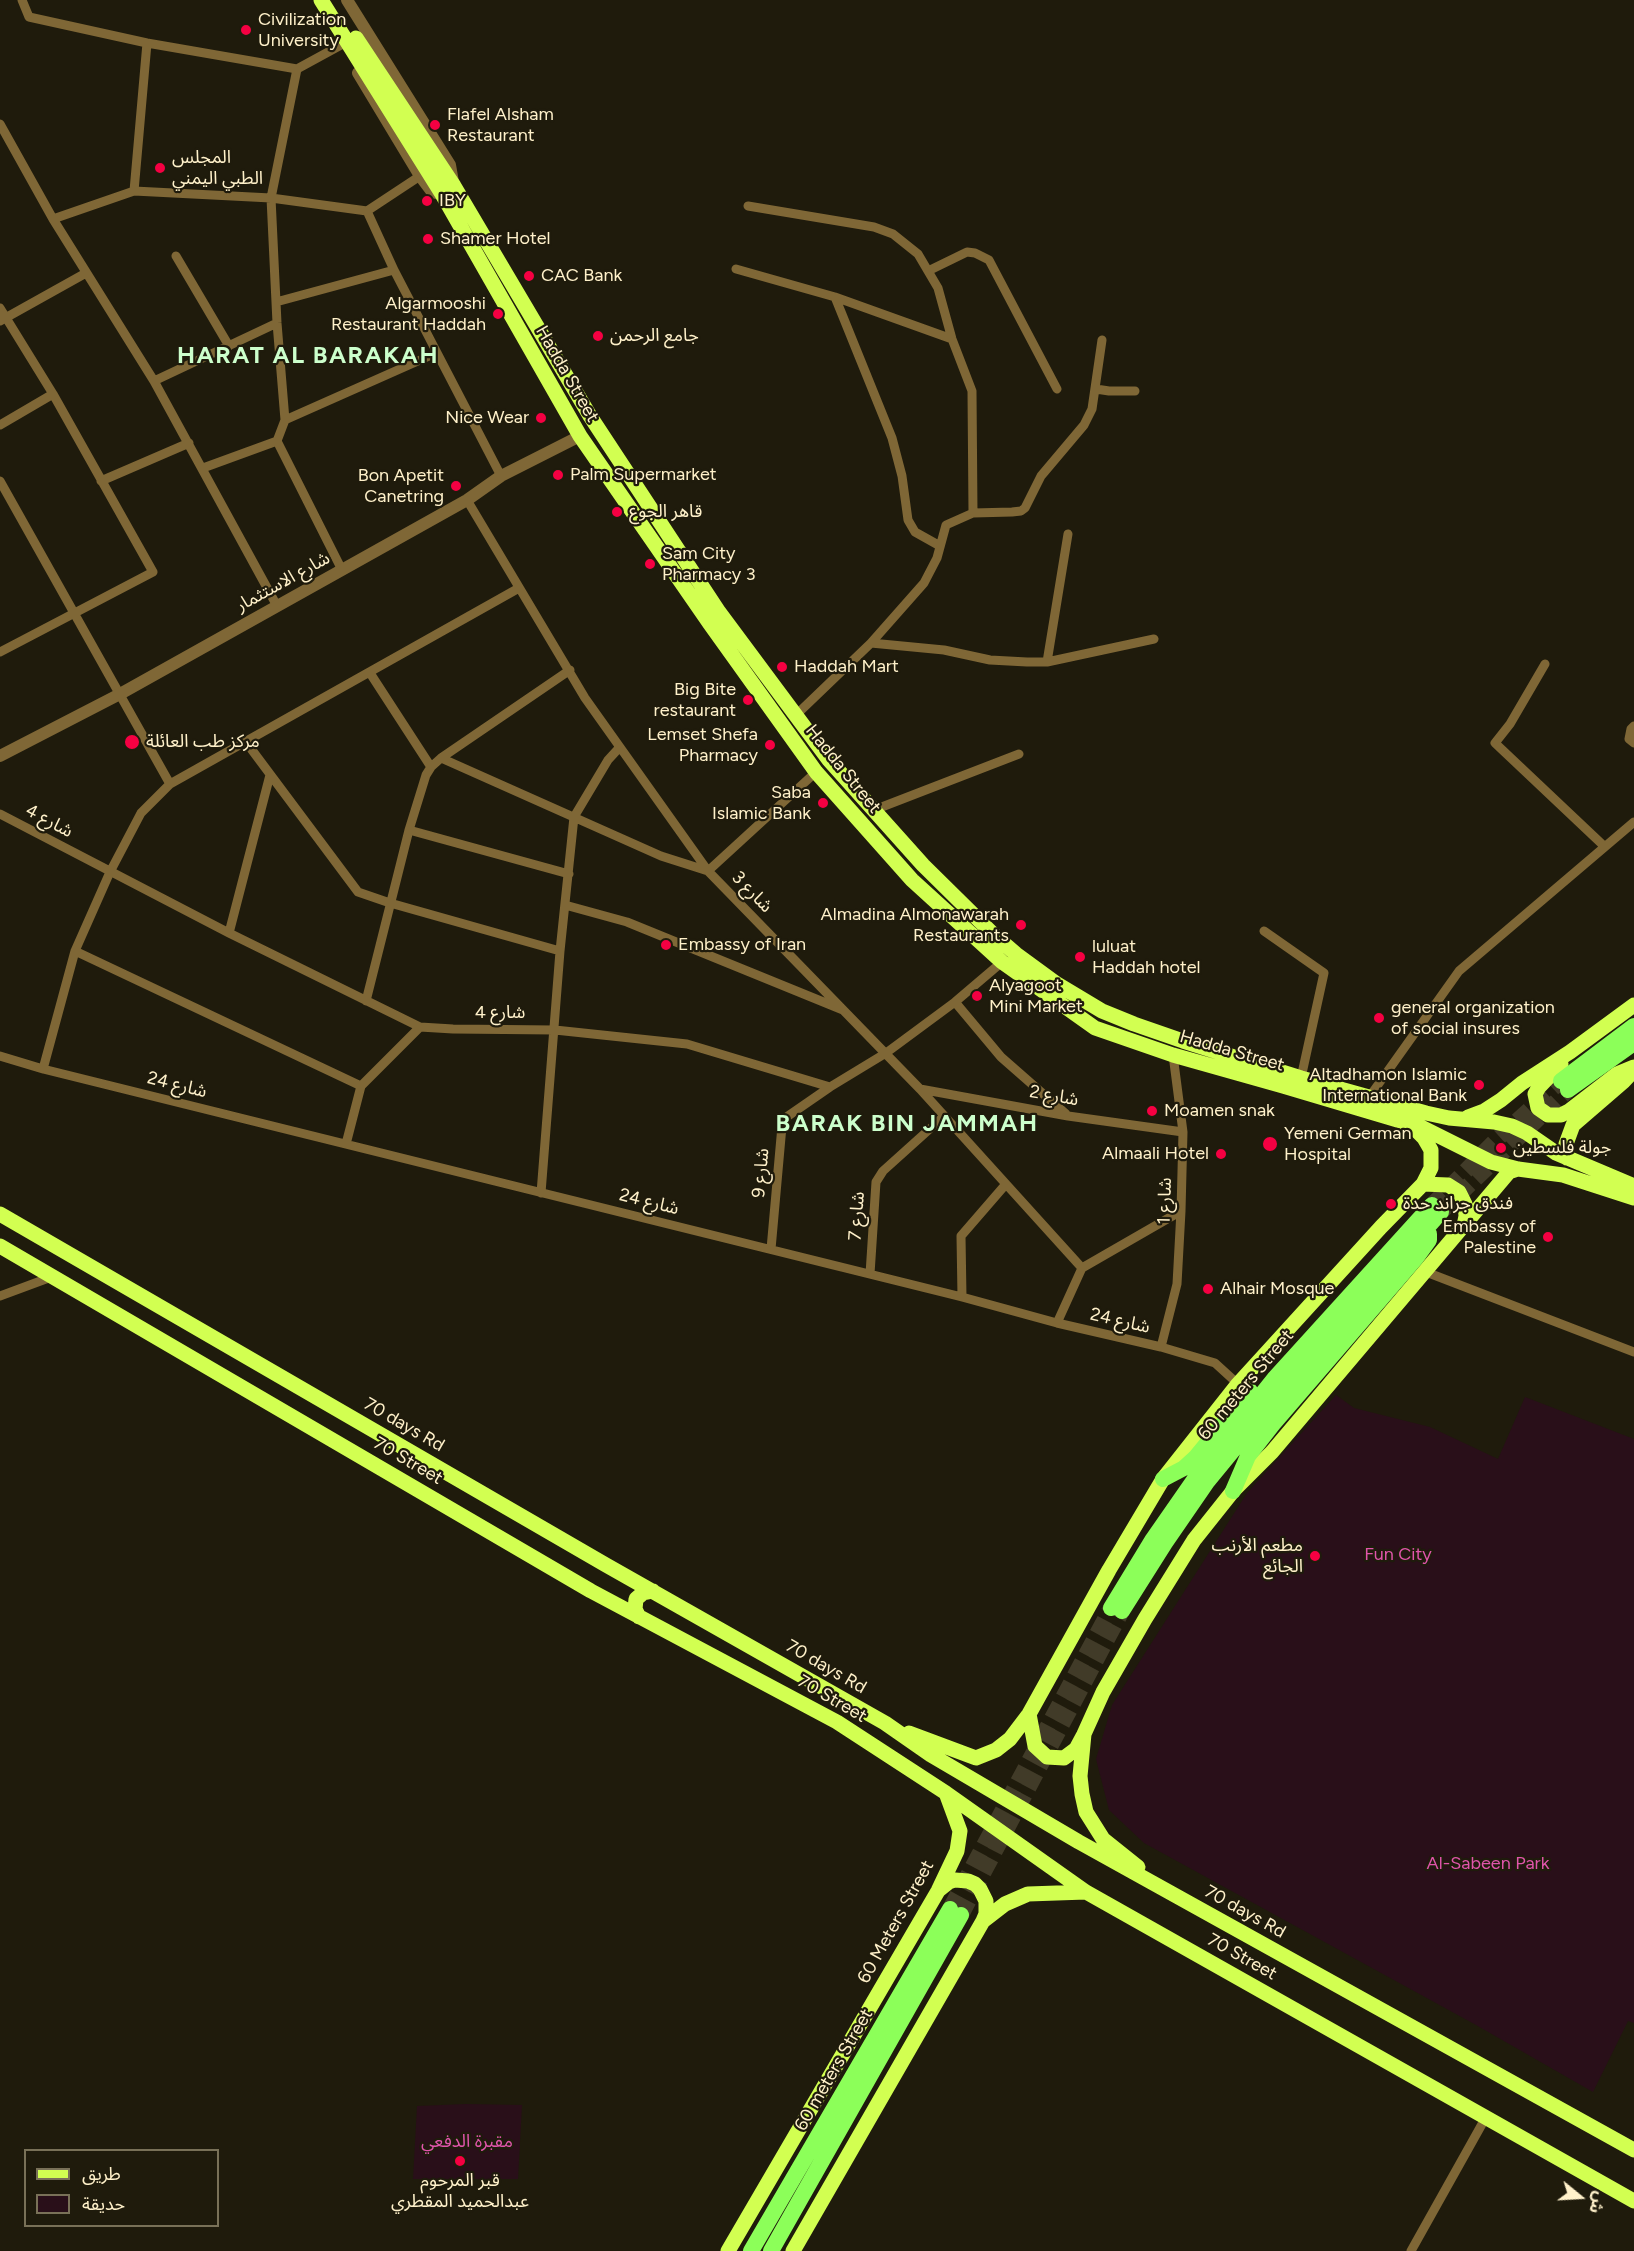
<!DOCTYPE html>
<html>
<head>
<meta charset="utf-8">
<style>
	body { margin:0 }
	#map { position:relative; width:1634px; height:2251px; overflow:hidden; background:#1f1b0c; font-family:Figtree,"Noto Sans Arabic",sans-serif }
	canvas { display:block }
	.legend { position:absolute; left:24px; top:2149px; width:195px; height:78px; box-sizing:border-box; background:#1f1b0c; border:2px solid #797158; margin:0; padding:8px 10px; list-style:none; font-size:18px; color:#fff1ca }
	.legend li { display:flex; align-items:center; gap:12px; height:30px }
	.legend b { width:30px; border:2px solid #797158 }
	.north { position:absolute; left:1550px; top:2167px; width:60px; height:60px; -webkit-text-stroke:4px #1f1b0c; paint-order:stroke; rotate:108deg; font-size:16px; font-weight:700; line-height:24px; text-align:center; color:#fff1ca }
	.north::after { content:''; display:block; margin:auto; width:21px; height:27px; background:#fff1ca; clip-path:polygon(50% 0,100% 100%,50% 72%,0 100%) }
</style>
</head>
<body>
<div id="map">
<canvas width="1634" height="2251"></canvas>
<ul class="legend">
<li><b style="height:8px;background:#d2ff51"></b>طريق</li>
<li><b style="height:16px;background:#290f19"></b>حديقة</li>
</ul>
<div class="north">ش</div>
</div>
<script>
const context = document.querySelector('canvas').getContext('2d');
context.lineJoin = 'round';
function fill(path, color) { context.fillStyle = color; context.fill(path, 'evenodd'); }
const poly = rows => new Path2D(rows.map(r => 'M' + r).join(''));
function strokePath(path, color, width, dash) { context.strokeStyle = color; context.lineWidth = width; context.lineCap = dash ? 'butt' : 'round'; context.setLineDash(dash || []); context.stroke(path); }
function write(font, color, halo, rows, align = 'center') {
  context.font = font + ' Figtree,"Noto Sans Arabic",sans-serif'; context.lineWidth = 4.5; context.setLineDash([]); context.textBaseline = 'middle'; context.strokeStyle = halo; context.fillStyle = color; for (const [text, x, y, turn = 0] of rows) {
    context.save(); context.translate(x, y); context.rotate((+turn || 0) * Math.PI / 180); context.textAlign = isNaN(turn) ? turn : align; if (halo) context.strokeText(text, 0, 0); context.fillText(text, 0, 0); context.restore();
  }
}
fill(poly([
	[1336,1395,1354,1408,1430,1427,1498,1459,1525,1397,1634,1439,1634,2023,1628,2021,1593,2092,1476,2025,1144,1843,1109,1810,1096,1759,1112,1705,1247,1493],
	[466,2104,522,2105,518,2179,413,2179,417,2106]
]), '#290f19');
strokePath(poly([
	[1432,1205,1497,1139,1561,1081],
	[1441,1212,1568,1090],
	[950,1909,1111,1608],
	[961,1915,1122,1611]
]), '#413b28', 16, [16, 8]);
strokePath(poly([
	[22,0,29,17,147,43,297,69,341,45],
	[297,69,271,198,277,323,285,420,277,441,342,570],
	[0,124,53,219,154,381,277,606],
	[134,191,147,43],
	[748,206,874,227,893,234,918,254,938,288,952,339,972,391,973,513],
	[367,211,394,270,501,476],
	[53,219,134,191,271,198,367,211,420,176],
	[176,256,229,346],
	[736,269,835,297,952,339],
	[928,271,967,252,975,253,989,260,1057,389],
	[835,297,892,438,902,476,908,520,915,532,940,546],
	[276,302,394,270],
	[0,308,53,394,153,572,0,652],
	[0,321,86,273],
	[154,381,277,323],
	[1096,389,1109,391,1135,391],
	[285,420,436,353],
	[0,425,53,394],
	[203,468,277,441],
	[0,481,170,784],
	[101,481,189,443],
	[467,500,585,698,708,871,920,1089,1082,1268],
	[871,643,944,650,990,660,1027,662,1047,662,1154,639],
	[1047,662,1068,534],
	[1545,664,1510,724,1495,743,1604,846],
	[370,673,431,767],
	[796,715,871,643,924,583,937,558,946,525,973,513,1012,512,1021,511,1025,508,1041,476,1084,425,1092,409,1102,340],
	[1634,726,1631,729,1629,739,1634,743],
	[246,742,358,892,390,903,560,951],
	[441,758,661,856,708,871,816,772],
	[874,810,1019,754],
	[0,814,229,933,420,1027,453,1029,555,1030,687,1044,830,1087,886,1053,955,1002,1002,962],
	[409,830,569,874],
	[565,905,627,922,843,1010],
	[1264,931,1324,973,1301,1078],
	[229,933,270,775],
	[75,951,361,1086],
	[366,1001,409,830,426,775,431,767,441,758,570,670],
	[955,1002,1001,1057,1066,1114],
	[0,1056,43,1069,962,1297,1057,1323,1161,1347,1215,1363,1238,1384],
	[43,1069,75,951,110,872,141,813,170,784,519,588],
	[920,1089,1068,1116,1183,1132],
	[1370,1096,1459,971,1634,822],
	[346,1144,361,1086,420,1027],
	[541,1193,560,951,574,817,608,760,619,748],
	[771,1249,782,1126,788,1116,830,1087],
	[1082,1268,1181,1211],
	[1426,1272,1634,1352],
	[870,1274,876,1182,883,1171,943,1117],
	[0,1296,54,1276],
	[962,1297,961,1236,1006,1184],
	[1057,1323,1082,1268],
	[1161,1347,1177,1284,1181,1211,1183,1132,1173,1055],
	[1411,2251,1486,2117]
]), '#7f6736', 9);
strokePath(poly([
	[347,0,450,165,453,182],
	[358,73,420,176,432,192,442,194],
	[0,756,120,694,467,500,501,476,580,436]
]), '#7f6736', 12);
strokePath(poly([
	[321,0,442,194,580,436,710,624,816,772,912,880,1002,962,1095,1028,1173,1055,1283,1086,1421,1127,1491,1162,1518,1169,1563,1175,1634,1198],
	[356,38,454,186,590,416,719,612,829,760,923,865,994,935,1016,954,1057,984,1102,1011,1134,1024,1183,1041,1301,1078,1426,1113,1449,1118,1494,1122,1512,1126,1527,1133,1556,1153,1634,1186],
	[1561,1064,1539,1087,1535,1094,1538,1108,1548,1115,1561,1115,1569,1111,1617,1074,1634,1067],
	[1468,1117,1484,1111,1501,1100,1522,1083,1570,1052,1634,1005],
	[1567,1158,1566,1144,1573,1125,1624,1081,1634,1070],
	[1423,1184,1448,1185,1459,1192,1465,1204,1466,1216,1464,1226],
	[0,1214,606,1565,885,1723,931,1755,1079,1842,1634,2150],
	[0,1246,591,1591,837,1722,946,1793,1086,1892,1634,2201],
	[639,1617,635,1609,636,1599,643,1593,653,1591],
	[1029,1714,1035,1746,1047,1757,1064,1758,1076,1749,1083,1736],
	[909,1733,976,1758,996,1750,1010,1739,1029,1714,1109,1570,1163,1479,1238,1384,1381,1227,1423,1184,1431,1168,1431,1150,1424,1138,1413,1127],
	[1138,1867,1103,1839,1086,1812,1082,1794,1080,1776,1084,1734,1103,1692,1145,1619,1194,1540,1233,1491,1272,1452,1509,1172,1518,1169],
	[939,1890,949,1882,955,1880,968,1881,975,1884,980,1889,986,1901,986,1914,983,1921],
	[728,2251,938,1891,957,1851,960,1831,946,1793],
	[793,2251,983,1921,1005,1904,1028,1894,1086,1892]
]), '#d2ff51', 15);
strokePath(poly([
	[1561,1081,1634,1026],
	[1568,1090,1634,1043],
	[1163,1479,1184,1468,1195,1458,1250,1391],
	[1233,1491,1248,1456,1273,1424,1416,1258,1429,1240,1429,1234],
	[1111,1608,1153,1539,1194,1480,1234,1429,1274,1379,1432,1205],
	[1122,1611,1165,1543,1207,1482,1285,1387,1441,1212],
	[751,2251,950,1909],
	[771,2251,961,1915]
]), '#8cff59', 16);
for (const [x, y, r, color] of [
	[246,30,6,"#f50042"],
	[435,125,6,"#f50042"],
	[160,168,6,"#f50042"],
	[427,201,6,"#f50042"],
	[428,239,6,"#f50042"],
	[529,276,6,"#f50042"],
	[498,314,6,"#f50042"],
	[598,336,6,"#f50042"],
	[541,418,6,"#f50042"],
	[558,475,6,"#f50042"],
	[456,486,6,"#f50042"],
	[617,512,6,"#f50042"],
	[650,564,6,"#f50042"],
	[782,667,6,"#f50042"],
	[748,700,6,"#f50042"],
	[132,742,8,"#f50042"],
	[770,745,6,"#f50042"],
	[823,803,6,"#f50042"],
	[1021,925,6,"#f50042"],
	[666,945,6,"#f50042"],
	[1080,957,6,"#f50042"],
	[977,996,6,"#f50042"],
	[1379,1018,6,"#f50042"],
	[1479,1085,6,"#f50042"],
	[1152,1111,6,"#f50042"],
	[1270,1144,8,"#f50042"],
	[1501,1148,6,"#f50042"],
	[1221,1154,6,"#f50042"],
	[1391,1204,6,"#f50042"],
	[1548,1237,6,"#f50042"],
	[1208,1289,6,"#f50042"],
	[1315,1556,6,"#f50042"],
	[460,2161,6,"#f50042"]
]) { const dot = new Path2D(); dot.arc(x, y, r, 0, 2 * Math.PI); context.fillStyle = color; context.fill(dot); strokePath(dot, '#1f1b0c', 2); }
write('18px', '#fff1ca', '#1f1b0c', [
	["Civilization",258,20],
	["University",258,41],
	["Flafel Alsham",447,115],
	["Restaurant",447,136],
	["المجلس",172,158],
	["الطبي اليمني",172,179],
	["IBY",439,201],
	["Shamer Hotel",440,239],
	["CAC Bank",541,276],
	["Algarmooshi",486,304,"right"],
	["Restaurant Haddah",486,325,"right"],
	["جامع الرحمن",610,336],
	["Nice Wear",529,418,"right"],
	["Palm Supermarket",570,475],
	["Bon Apetit",444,476,"right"],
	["Canetring",444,497,"right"],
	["قاهر الجوع",629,512],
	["Sam City",662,554],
	["Pharmacy 3",662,575],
	["Haddah Mart",794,667],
	["Big Bite",736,690,"right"],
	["restaurant",736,711,"right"],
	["Lemset Shefa",758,735,"right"],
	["Pharmacy",758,756,"right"],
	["مركز طب العائلة",146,742],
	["Saba",811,793,"right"],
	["Islamic Bank",811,814,"right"],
	["Almadina Almonawarah",1009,915,"right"],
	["Restaurants",1009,936,"right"],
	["Embassy of Iran",678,945],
	["luluat",1092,947],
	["Haddah hotel",1092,968],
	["Alyagoot",989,986],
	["Mini Market",989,1007],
	["general organization",1391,1008],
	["of social insures",1391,1029],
	["Altadhamon Islamic",1467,1075,"right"],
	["International Bank",1467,1096,"right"],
	["Moamen snak",1164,1111],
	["Yemeni German",1284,1134],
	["Hospital",1284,1155],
	["جولة فلسطين",1513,1148],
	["Almaali Hotel",1209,1154,"right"],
	["فندق جراند حدة",1403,1204],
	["Embassy of",1536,1227,"right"],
	["Palestine",1536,1248,"right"],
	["Alhair Mosque",1220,1289],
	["مطعم الأرنب",1303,1546,"right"],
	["الجائع",1303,1567,"right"],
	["قبر المرحوم",460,2181,"center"],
	["عبدالحميد المقطري",460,2202,"center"]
], 'left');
write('18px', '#fff1ca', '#1f1b0c', [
	["Hadda Street",567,374,60],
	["شارع الاستثمار",283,582,-29],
	["Hadda Street",843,769,51],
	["شارع 4",49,821,28],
	["شارع 3",752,892,46],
	["شارع 4",500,1013],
	["Hadda Street",1232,1051,16],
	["شارع 24",177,1085,14],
	["شارع 2",1054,1096,10],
	["شارع 9",761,1173,-85],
	["شارع 1",1165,1201,-88],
	["شارع 24",649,1202,14],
	["شارع 7",857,1216,-86],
	["شارع 24",1120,1321,13],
	["60 meters Street",1246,1385,-50],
	["70 days Rd",404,1425,30],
	["70 Street",408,1461,30],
	["70 days Rd",826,1667,30],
	["70 Street",832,1699,30],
	["70 days Rd",1245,1912,29],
	["60 Meters Street",896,1922,-61],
	["70 Street",1242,1957,29],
	["60 meters Street",834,2070,-60]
]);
write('18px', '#e055ab', '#1f1b0c', [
	["Fun City",1398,1555],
	["Al-Sabeen Park",1488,1864],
	["مقبرة الدفعي",467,2142]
]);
context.letterSpacing = '1.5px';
write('bold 24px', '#cfc', '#1f1b0c', [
	["HARAT AL BARAKAH",308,356],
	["BARAK BIN JAMMAH",907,1124]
]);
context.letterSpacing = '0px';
</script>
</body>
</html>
